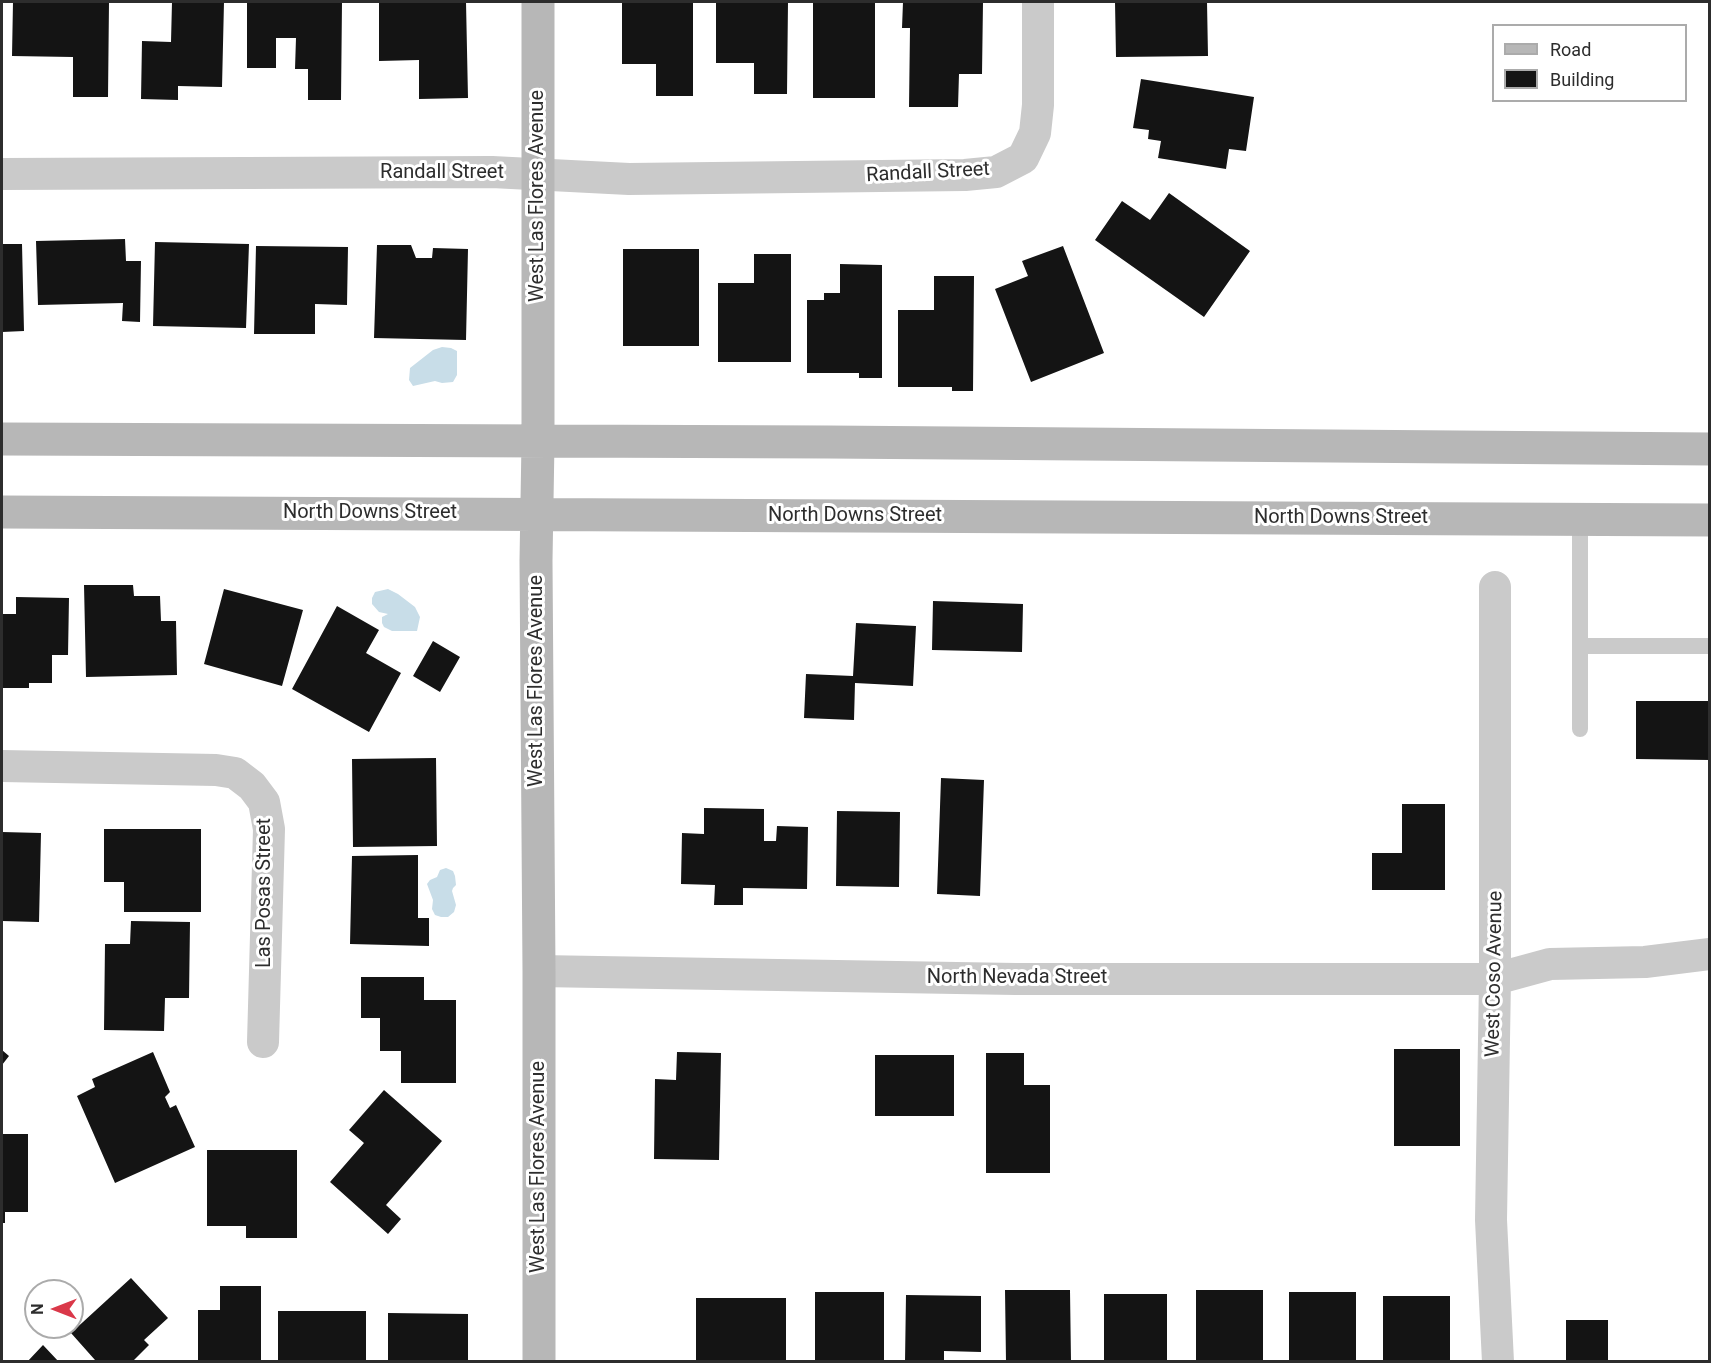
<!DOCTYPE html>
<html>
<head>
<meta charset="utf-8">
<style>
	body { margin:0 }
	#map { position:relative; width:1711px; height:1363px; overflow:hidden; background:#fff; font-family:Roboto,sans-serif }
	canvas { display:block }
	.frame { position:absolute; inset:0; border:3px solid #2d2d2d; pointer-events:none }
	.legend { position:absolute; left:1492px; top:24px; width:195px; height:78px; box-sizing:border-box; background:#fff; border:2px solid #ababab; margin:0; padding:8px 10px; list-style:none; font-size:18px; color:#2d2d2d }
	.legend li { display:flex; align-items:center; gap:12px; height:30px }
	.legend b { width:30px; border:2px solid #ababab }
	.north { position:absolute; left:24px; top:1279px; width:60px; height:60px; box-sizing:border-box; background:#fff; border:2px solid #ababab; border-radius:50%; rotate:270deg; font-size:16px; font-weight:700; line-height:24px; text-align:center; color:#2d2d2d }
	.north::after { content:''; display:block; margin:auto; width:21px; height:27px; background:#da3849; clip-path:polygon(50% 0,100% 100%,50% 72%,0 100%) }
</style>
</head>
<body>
<div id="map">
<canvas width="1711" height="1363"></canvas>
<div class="frame"></div>
<ul class="legend">
<li><b style="height:8px;background:#b7b7b7"></b>Road</li>
<li><b style="height:16px;background:#141414"></b>Building</li>
</ul>
<div class="north">N</div>
</div>
<script>
const context = document.querySelector('canvas').getContext('2d');
context.lineJoin = 'round';
function fill(path, color) { context.fillStyle = color; context.fill(path, 'evenodd'); }
const poly = rows => new Path2D(rows.map(r => 'M' + r).join(''));
function strokePath(path, color, width, dash) { context.strokeStyle = color; context.lineWidth = width; context.lineCap = dash ? 'butt' : 'round'; context.setLineDash(dash || []); context.stroke(path); }
function write(font, color, halo, rows, align = 'center') {
  context.font = font + ' Roboto,sans-serif'; context.lineWidth = 6; context.setLineDash([]); context.textBaseline = 'middle'; context.strokeStyle = halo; context.fillStyle = color; for (const [text, x, y, turn = 0] of rows) {
    context.save(); context.translate(x, y); context.rotate((+turn || 0) * Math.PI / 180); context.textAlign = isNaN(turn) ? turn : align; if (halo) context.strokeText(text, 0, 0); context.fillText(text, 0, 0); context.restore();
  }
}
fill(poly([
	[442,347,451,348,457,351,457,375,453,382,442,383,435,381,413,386,409,380,410,368,433,350],
	[388,589,398,594,415,607,420,617,417,631,392,631,384,627,382,623,382,617,388,614,379,612,372,604,372,598,375,592],
	[446,868,453,871,455,876,456,885,453,888,452,891,456,905,454,912,448,917,441,917,435,915,432,909,433,900,427,884,430,880,437,877,440,870]
]), '#c8dde8');
fill(poly([
	[13,2,109,2,108,97,73,97,73,57,12,56],
	[172,2,224,2,222,87,178,86,178,100,141,99,142,41,171,42],
	[247,2,342,2,341,100,308,100,308,69,295,69,296,38,276,38,276,68,247,68],
	[379,2,466,2,468,98,419,99,419,60,379,61],
	[622,2,693,2,693,96,656,96,656,64,622,64],
	[716,2,788,2,787,94,754,94,754,63,716,63],
	[813,2,875,2,875,98,813,98],
	[903,2,983,2,982,74,959,74,958,107,909,107,910,28,902,28],
	[1115,2,1207,2,1208,56,1116,57],
	[1141,79,1254,97,1246,151,1229,149,1226,169,1158,158,1161,141,1148,139,1149,130,1133,128],
	[1169,193,1250,251,1204,317,1095,240,1122,201,1150,220],
	[125,239,126,261,141,261,140,322,122,321,123,303,38,305,36,241],
	[155,242,249,244,246,328,153,326],
	[2,244,22,244,24,331,2,332],
	[377,245,411,245,416,258,432,258,433,248,468,249,466,340,374,338],
	[256,246,348,247,347,305,315,304,315,334,254,334],
	[1063,246,1104,353,1031,382,995,289,1028,276,1022,261],
	[623,249,699,249,699,346,623,346],
	[754,254,791,254,791,362,718,362,718,283,754,283],
	[840,264,882,265,882,378,859,378,859,373,807,373,807,300,824,300,824,293,840,293],
	[934,276,974,276,973,391,952,391,952,387,898,387,898,310,934,310],
	[84,585,133,585,134,596,160,596,161,621,176,621,177,675,86,677],
	[224,589,303,610,282,686,204,664],
	[16,597,69,598,68,655,52,655,52,683,29,683,29,688,2,688,2,614,16,614],
	[933,601,1023,604,1022,652,932,650],
	[337,606,379,630,366,653,401,673,369,732,292,689],
	[856,623,916,626,913,686,855,683,854,720,804,718,806,674,853,676],
	[433,641,460,657,440,692,413,676],
	[1636,701,1710,701,1710,760,1636,759],
	[436,758,437,846,353,847,352,759],
	[941,778,984,780,980,896,937,894],
	[1402,804,1445,804,1445,890,1372,890,1372,853,1402,853],
	[704,808,764,809,764,841,776,841,777,826,808,827,807,889,743,888,743,905,714,905,715,885,681,884,682,833,704,834],
	[837,811,900,812,899,887,836,886],
	[104,829,201,829,201,912,124,912,124,882,104,882],
	[2,832,41,833,39,922,2,921],
	[418,855,418,918,429,918,429,946,350,944,352,856],
	[131,921,190,922,189,998,165,998,164,1031,104,1030,105,944,130,944],
	[361,977,424,977,424,1000,456,1000,456,1083,401,1083,401,1051,380,1051,380,1018,361,1018],
	[1394,1049,1460,1049,1460,1146,1394,1146],
	[2,1050,9,1056,2,1065],
	[153,1052,170,1092,165,1097,170,1108,176,1105,195,1147,115,1183,77,1096,95,1087,92,1079],
	[677,1052,721,1053,719,1160,654,1159,655,1079,676,1080],
	[986,1053,1024,1053,1024,1085,1050,1085,1050,1173,986,1173],
	[875,1055,954,1055,954,1116,875,1116],
	[384,1090,442,1141,386,1205,401,1219,388,1234,330,1182,364,1143,349,1130],
	[2,1134,28,1134,28,1212,5,1212,5,1223,2,1223],
	[207,1150,297,1150,297,1238,246,1238,246,1226,207,1226],
	[131,1278,168,1318,144,1340,149,1345,132,1362,94,1362,95,1360,71,1333],
	[220,1286,261,1286,261,1362,198,1362,198,1310,220,1310],
	[1005,1290,1070,1290,1071,1362,1006,1362],
	[1196,1290,1263,1290,1263,1362,1196,1362],
	[815,1292,884,1292,884,1362,815,1362],
	[1289,1292,1356,1292,1356,1362,1289,1362],
	[1104,1294,1167,1294,1167,1362,1104,1362],
	[906,1295,981,1296,981,1352,944,1351,944,1362,905,1362],
	[1383,1296,1450,1296,1450,1362,1383,1362],
	[696,1298,786,1298,786,1360,696,1360],
	[278,1311,366,1311,366,1362,278,1362],
	[388,1313,468,1314,468,1362,388,1362],
	[1566,1320,1608,1320,1608,1362,1566,1362],
	[43,1345,59,1362,27,1362]
]), '#141414');
strokePath(poly([
	[1580,519,1580,646,1710,646],
	[1580,646,1580,729]
]), '#cacaca', 16);
strokePath(poly([
	[2,174,492,172,629,179,965,175,996,172,1023,158,1035,133,1038,105,1038,2],
	[1495,587,1495,979,1491,1220,1498,1362],
	[2,766,216,770,235,773,252,786,264,802,269,829,263,1042],
	[539,971,1016,979,1495,979,1550,964,1645,962,1710,954]
]), '#cacaca', 32);
strokePath(poly([
	[538,2,538,442,536,561,539,971,539,1362],
	[2,439,828,442,1710,449],
	[2,512,1710,520]
]), '#b7b7b7', 33);
write('20px', '#2d2d2d', '#fff', [
	["Randall Street",442,173],
	["Randall Street",928,173,-3],
	["West Las Flores Avenue",538,196,-90],
	["North Downs Street",370,513],
	["North Downs Street",855,516],
	["North Downs Street",1341,518],
	["West Las Flores Avenue",537,681,-90],
	["Las Posas Street",265,893,-90],
	["West Coso Avenue",1495,974,-89],
	["North Nevada Street",1017,978],
	["West Las Flores Avenue",539,1167,-90]
]);
</script>
</body>
</html>
